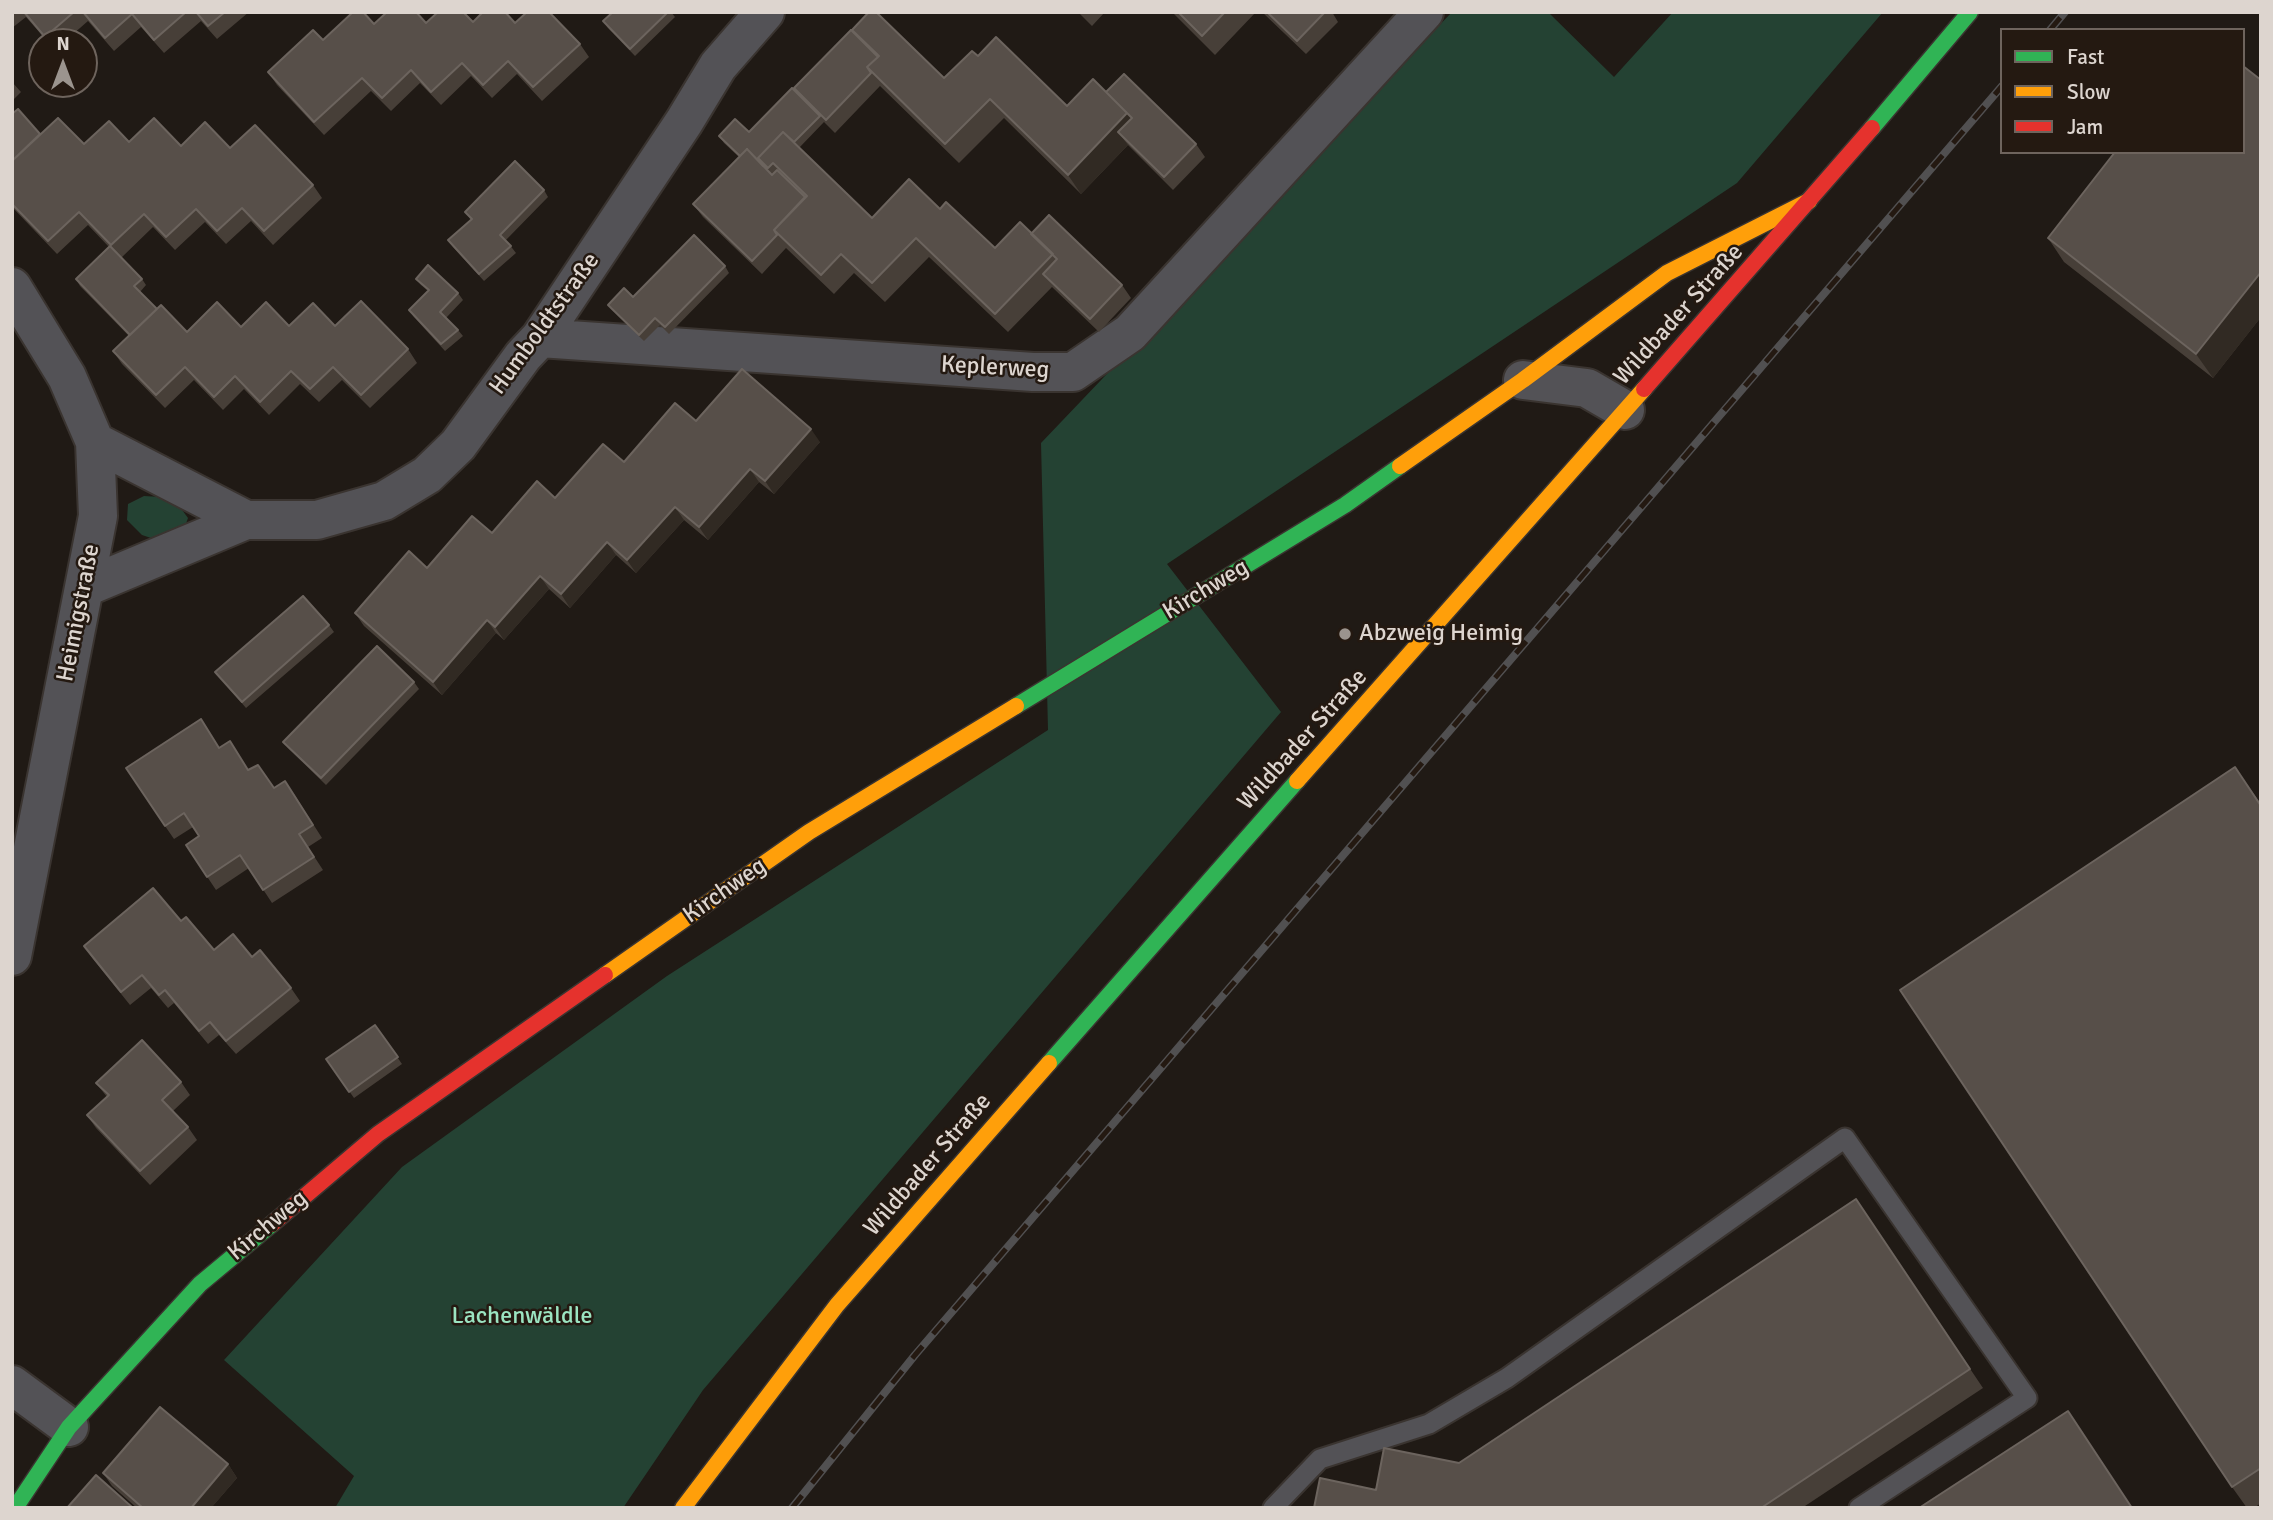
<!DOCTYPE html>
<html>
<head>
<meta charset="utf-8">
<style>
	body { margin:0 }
	#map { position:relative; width:2273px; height:1520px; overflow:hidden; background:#201a15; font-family:Signika,sans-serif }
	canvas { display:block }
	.frame { position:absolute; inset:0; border:14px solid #ddd5cf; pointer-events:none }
	.legend { position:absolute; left:2000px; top:28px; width:245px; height:126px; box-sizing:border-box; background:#241911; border:2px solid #6e645d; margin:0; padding:9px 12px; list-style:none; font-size:21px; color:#ddd5cf }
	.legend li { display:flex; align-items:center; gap:14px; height:35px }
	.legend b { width:35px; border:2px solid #6e645d }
	.north { position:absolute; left:28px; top:28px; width:70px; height:70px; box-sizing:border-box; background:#241911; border:2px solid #6e645d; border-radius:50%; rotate:0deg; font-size:19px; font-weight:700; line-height:28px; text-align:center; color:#ddd5cf }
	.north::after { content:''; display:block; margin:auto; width:24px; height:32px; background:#9b948e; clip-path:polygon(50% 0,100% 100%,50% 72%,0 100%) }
</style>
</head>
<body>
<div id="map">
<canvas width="2273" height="1520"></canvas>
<div class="frame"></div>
<ul class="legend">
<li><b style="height:9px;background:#30b455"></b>Fast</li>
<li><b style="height:9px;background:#ff9f0a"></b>Slow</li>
<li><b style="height:9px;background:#e5322d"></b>Jam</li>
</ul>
<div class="north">N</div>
</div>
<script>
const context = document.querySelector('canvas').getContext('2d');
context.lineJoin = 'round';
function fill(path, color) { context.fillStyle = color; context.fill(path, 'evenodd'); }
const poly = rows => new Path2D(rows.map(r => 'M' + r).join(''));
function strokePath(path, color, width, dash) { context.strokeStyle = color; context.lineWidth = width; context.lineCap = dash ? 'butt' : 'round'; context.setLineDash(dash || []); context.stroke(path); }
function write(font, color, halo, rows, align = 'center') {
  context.font = font + ' Signika,sans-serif'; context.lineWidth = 5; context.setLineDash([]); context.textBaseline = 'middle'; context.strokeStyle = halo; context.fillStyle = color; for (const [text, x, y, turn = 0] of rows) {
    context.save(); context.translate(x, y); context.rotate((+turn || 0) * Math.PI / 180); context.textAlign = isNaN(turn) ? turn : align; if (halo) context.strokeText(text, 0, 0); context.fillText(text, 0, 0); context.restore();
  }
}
fill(poly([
	[1452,12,1548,12,1614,77,1673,12,1883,12,1737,183,1167,564,1281,712,703,1390,623,1508,335,1508,354,1476,224,1360,402,1167,667,976,1048,730,1041,443],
	[144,496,161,497,177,503,188,518,183,532,160,541,142,535,127,520,128,504]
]), '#244233');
const lane = poly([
	[1273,1508,1320,1459,1429,1424,1507,1378,1845,1138,2027,1398,1859,1508]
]);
const street = poly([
	[12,287,67,377,95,442,98,516,12,956],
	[540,338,1033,372,1073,372,1130,333,1424,12],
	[1523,380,1587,388,1625,410],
	[95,442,246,520],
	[86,587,246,520,317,520,384,501,427,475,458,445,523,356,540,338,684,122,718,66,765,12],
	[12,1385,69,1427]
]);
const fast = poly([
	[1872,128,1970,12],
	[1016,706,1345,505,1400,466],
	[1049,1063,1297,781],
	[15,1508,69,1427,200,1284,272,1224]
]);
const slow = poly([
	[1400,466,1523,380,1667,273,1809,201],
	[1297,781,1644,389],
	[605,975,809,832,1016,706],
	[683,1508,837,1305,1049,1063]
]);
const jam = poly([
	[1644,389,1872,128],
	[272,1224,378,1134,605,975]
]);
strokePath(lane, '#3a3430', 23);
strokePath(street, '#3a3430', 42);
strokePath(fast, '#3a3430', 19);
strokePath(slow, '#3a3430', 19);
strokePath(jam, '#3a3430', 19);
strokePath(lane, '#535256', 19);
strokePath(street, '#535256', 38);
strokePath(fast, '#30b455', 16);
strokePath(slow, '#ff9f0a', 16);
strokePath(jam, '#e5322d', 16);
const rail = poly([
	[2050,30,2065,12],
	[792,1508,915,1355,2002,86]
]);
strokePath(rail, '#515051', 8);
strokePath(rail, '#241911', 5, [16]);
fill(poly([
	[12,12,249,12,217,39,201,21,164,53,141,27,114,51,88,21,64,42,48,42,26,17,12,28],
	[613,12,671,12,675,17,635,56,608,28,603,21],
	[1078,12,1105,12,1092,26],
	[1172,12,1256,12,1215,55],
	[1262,12,1332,12,1338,22,1306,54],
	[426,23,515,23,580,44,589,57,542,101,517,74,492,98,471,76,441,105,420,83,391,111,371,91,324,135,277,85,268,72,323,40,374,24],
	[852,30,944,78,978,56,1067,106,1106,92,1196,144,1205,157,1173,190,1128,145,1081,194,1004,118,959,163,880,86,835,133,824,122,799,148,872,218,940,209,995,248,1031,234,1122,285,1131,298,1099,332,1052,287,1008,332,929,257,885,302,854,273,834,294,786,248,762,274,703,217,693,204,739,157,724,143,719,136,749,132,798,94,794,88,858,38],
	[2261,80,2261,317,2213,378,2064,262,2048,238],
	[12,82,21,92,12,101],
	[12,114,40,134,84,144,129,142,230,148,313,185,322,198,273,245,251,221,226,244,205,222,175,250,153,227,121,258,142,279,146,285,140,292,157,309,187,332,241,327,335,326,408,349,417,363,370,408,342,380,319,402,300,384,269,415,244,389,223,410,194,380,165,408,122,364,113,351,129,336,80,286,76,279,109,247,88,225,57,254,12,207],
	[544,190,548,197,506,240,516,253,484,281,453,247,448,240,471,220,465,212],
	[725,266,729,273,669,334,660,325,644,341,613,311,608,305,633,297],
	[416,279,458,293,463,300,446,318,458,330,463,336,445,351,414,317,409,310,428,291,421,285],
	[696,421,820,442,774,494,759,482,708,540,684,520,636,573,616,555,570,608,549,589,504,640,496,633,442,695,364,626,355,613,427,568,624,462],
	[329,625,334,632,246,708,215,672],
	[414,682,419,689,326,785,288,748,283,742],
	[220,748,274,788,294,794,322,838,308,847,323,870,272,903,249,868,216,890,186,845,199,836,193,827,174,839,165,826],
	[2235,767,2261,804,2261,1503,2254,1508,2247,1508,2232,1487],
	[181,921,214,950,252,957,291,988,300,1001,236,1054,219,1035,208,1044,174,1003,168,1008,151,988,130,1005,93,959,84,946],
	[375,1025,402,1064,354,1098,326,1059],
	[181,1082,190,1095,173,1111,188,1127,197,1140,150,1185,96,1128,87,1115,107,1097,96,1083],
	[1856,1199,1983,1388,1802,1508,1314,1508,1376,1490,1459,1463],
	[228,1464,237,1478,211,1508,137,1508,112,1486,103,1473]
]), '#473f38');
fill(poly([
	[1127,113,1141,131,1118,132,1128,145,1081,194,1068,175],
	[2261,272,2261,317,2213,378,2196,354],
	[811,429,820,442,774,494,765,481],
	[750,469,759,482,708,540,699,527],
	[675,507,684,520,636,573,627,560],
	[607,542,616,555,570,608,561,594],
	[540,576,549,589,504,640,495,627],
	[487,620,496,633,442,695,433,682],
	[228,1464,237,1478,211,1508,191,1508]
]), '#312a23');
const building = poly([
	[24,12,74,12,45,37,24,12],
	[83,12,186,12,154,40,132,14,105,38,83,12],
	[196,12,225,12,208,26,196,12],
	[353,12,363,12,374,24,387,12,416,12,426,23,438,12,463,12,473,22,483,12,505,12,515,23,527,12,549,12,580,44,533,87,508,61,483,85,462,63,431,92,411,70,382,98,362,78,314,122,268,72,313,30,323,40,353,12],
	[613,12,668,12,630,49,603,21,613,12],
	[869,12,876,12,944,78,972,51,978,56,996,37,1067,106,1093,79,1127,113,1068,175,990,99,945,144,867,67,879,56,852,30,869,12],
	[1178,12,1225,12,1202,36,1178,12],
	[1267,12,1325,12,1297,41,1267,12],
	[851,30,878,57,867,67,871,73,826,120,794,88,851,30],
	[2243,66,2261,80,2261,272,2196,354,2048,238,2115,152,2243,152,2243,66],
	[1124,74,1196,144,1164,177,1118,132,1132,118,1106,92,1124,74],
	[792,88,820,116,794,142,783,132,758,158,763,166,747,149,740,156,719,136,735,119,749,132,792,88],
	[18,109,40,134,12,161,12,114,18,109],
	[58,118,84,144,109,121,129,142,154,118,181,146,205,122,230,148,255,125,313,185,264,231,242,208,217,231,196,209,166,237,144,214,111,245,79,212,48,241,12,204,12,161,58,118],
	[783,132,872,218,909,179,940,209,946,202,995,248,1020,222,1053,254,995,314,916,238,872,283,841,254,821,275,774,230,807,196,773,163,768,168,758,158,783,132],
	[747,149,772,175,777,170,805,197,774,230,777,235,752,261,693,204,747,149],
	[515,161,544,190,500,235,511,246,479,274,448,240,472,219,465,212,515,161],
	[1049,215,1122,285,1090,319,1043,274,1057,259,1031,234,1049,215],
	[694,235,725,266,665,327,655,318,639,335,608,305,624,288,633,297,694,235],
	[110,246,142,279,134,286,157,309,130,335,76,279,110,246],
	[428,265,458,293,440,312,458,330,441,344,409,310,429,290,416,279,428,265],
	[361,301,408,349,361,395,333,367,310,389,291,371,260,402,235,376,214,397,185,367,156,395,113,351,161,305,187,332,217,302,241,327,266,302,289,326,313,303,335,326,361,301],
	[742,369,811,429,765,481,750,469,699,527,675,507,627,560,607,542,561,594,540,576,495,627,487,620,433,682,355,613,409,551,427,568,472,516,492,533,537,481,555,498,603,444,624,462,675,403,696,421,742,369],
	[303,596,329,625,242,702,215,672,303,596],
	[377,646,414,682,321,778,283,742,377,646],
	[201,719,219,748,230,741,248,770,258,765,274,788,285,781,313,825,299,834,314,857,263,890,240,855,207,877,186,845,199,836,184,813,165,826,126,768,201,719],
	[2235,767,2261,806,2261,1468,2232,1487,1900,990,2235,767],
	[153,888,181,921,186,917,214,950,233,934,252,957,260,950,291,988,226,1041,210,1022,199,1031,165,990,159,995,142,975,121,992,84,946,153,888],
	[375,1025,398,1057,349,1092,326,1059,375,1025],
	[142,1040,181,1082,162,1100,188,1127,140,1171,87,1115,109,1095,96,1083,142,1040],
	[1856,1199,1970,1369,1761,1508,1314,1508,1320,1478,1376,1490,1384,1448,1459,1463,1856,1199],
	[160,1407,228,1464,191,1508,143,1508,103,1473,160,1407],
	[2068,1411,2132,1508,1919,1508,2068,1411],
	[96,1475,133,1508,67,1508,96,1475]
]);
fill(building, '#574f49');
strokePath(building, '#6c645e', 2);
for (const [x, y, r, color] of [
	[1345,634,7,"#9b948e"]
]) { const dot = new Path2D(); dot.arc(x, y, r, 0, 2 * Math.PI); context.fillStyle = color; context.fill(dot); strokePath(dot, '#241911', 2.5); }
write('24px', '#ddd5cf', '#241911', [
	["Wildbader Straße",1679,315,-48],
	["Humboldtstraße",545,324,-54],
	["Keplerweg",995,368,3],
	["Kirchweg",1206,590,-31],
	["Heimigstraße",79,613,-79],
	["Wildbader Straße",1303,740,-48],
	["Kirchweg",725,891,-35],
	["Wildbader Straße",928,1165,-49],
	["Kirchweg",268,1226,-40]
]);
write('24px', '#ddd5cf', '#241911', [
	["Abzweig Heimig",1359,634]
], 'left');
write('24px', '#9be4c1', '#241911', [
	["Lachenwäldle",522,1317]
]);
</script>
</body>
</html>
